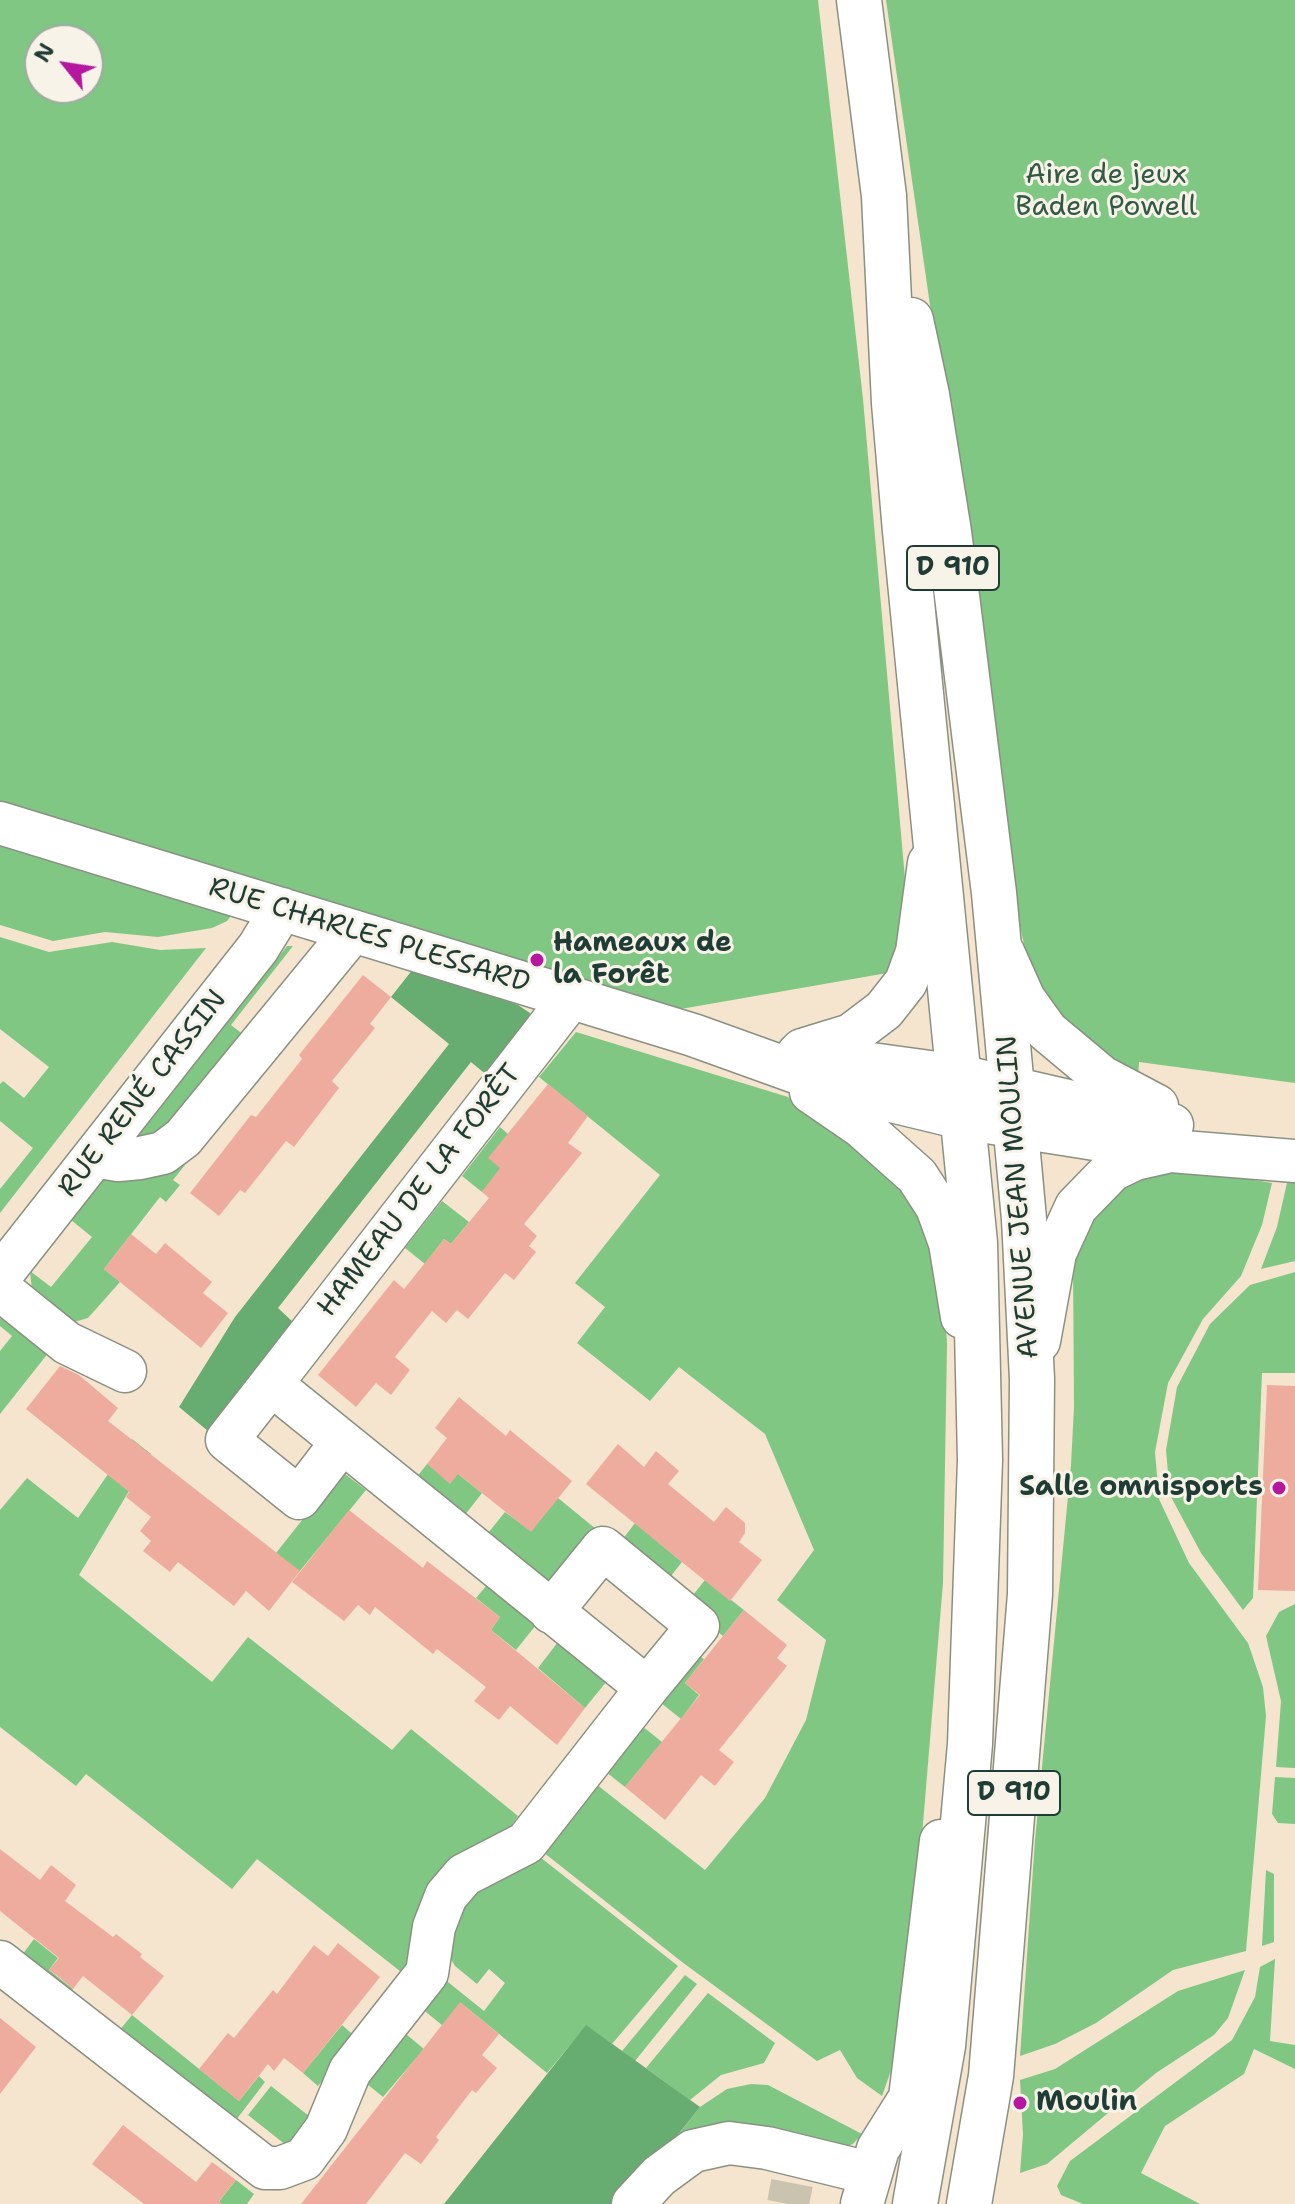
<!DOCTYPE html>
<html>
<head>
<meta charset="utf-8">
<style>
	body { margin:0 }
	#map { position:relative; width:1295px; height:2204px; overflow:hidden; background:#f5e5cf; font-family:"Shantell Sans",sans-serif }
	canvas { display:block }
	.north { position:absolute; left:24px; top:24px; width:80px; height:80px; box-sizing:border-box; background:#f7f3e8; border:2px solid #a1aaa0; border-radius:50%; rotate:300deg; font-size:22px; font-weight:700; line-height:32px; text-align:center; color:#1f3d34 }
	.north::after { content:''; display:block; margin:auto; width:28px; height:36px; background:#b5179e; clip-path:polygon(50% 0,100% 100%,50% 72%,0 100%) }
</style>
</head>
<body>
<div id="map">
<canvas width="1295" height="2204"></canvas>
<div class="north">N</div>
</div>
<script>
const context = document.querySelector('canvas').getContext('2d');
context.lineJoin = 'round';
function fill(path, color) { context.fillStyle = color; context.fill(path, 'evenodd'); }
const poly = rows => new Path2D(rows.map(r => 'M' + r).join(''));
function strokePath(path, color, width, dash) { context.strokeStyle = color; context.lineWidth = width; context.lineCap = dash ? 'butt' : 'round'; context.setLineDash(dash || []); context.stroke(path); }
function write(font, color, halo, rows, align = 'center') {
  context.font = font + ' "Shantell Sans",sans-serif'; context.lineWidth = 6; context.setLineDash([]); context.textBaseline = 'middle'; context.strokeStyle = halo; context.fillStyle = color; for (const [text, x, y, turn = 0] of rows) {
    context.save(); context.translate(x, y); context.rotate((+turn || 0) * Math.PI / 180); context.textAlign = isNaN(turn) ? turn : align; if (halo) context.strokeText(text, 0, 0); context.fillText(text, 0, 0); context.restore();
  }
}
fill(poly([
	[0,0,818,0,863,399,907,902,893,972,675,1010,0,807],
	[40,40,88,40,88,88,40,88],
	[886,0,1295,0,1295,1083,1139,1062,1138,1079,1062,1025,1030,970,1019,922],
	[0,841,234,912,227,921,212,928,158,937,105,932,53,941,0,925],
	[0,937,49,952,112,942,160,950,206,948,0,1213,0,1189,33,1148,0,1121,0,1084,3,1081,24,1098,49,1067,0,1029],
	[287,946,293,946,231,1025,249,1039,185,1118,129,1148],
	[576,1032,788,1097,895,1176,930,1233,945,1305,947,1345,943,1583,914,1932,900,2045,882,2096,857,2078,840,2050,817,2061,682,1962,543,1852,596,1784,705,1870,765,1798,806,1720,826,1640,777,1600,814,1550,765,1434,679,1367,650,1401,577,1343,605,1307,575,1283,660,1175,539,1077],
	[500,1127,508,1134,501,1168,482,1192,462,1176],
	[176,1158,185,1165,173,1180,180,1185,166,1202,160,1197,104,1269,120,1282,88,1318,74,1322,32,1290,30,1271,51,1287,92,1237,71,1220,107,1175],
	[1200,1171,1272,1183,1262,1225,1241,1276,1203,1319,1168,1383,1155,1452,1159,1499,1189,1563,1248,1643,1263,1687,1266,1716,1246,1951,1173,1970,1096,2023,1055,2044,1020,2056,1035,1840,1071,1465,1074,1407,1073,1263,1089,1221,1118,1191,1137,1180,1163,1173],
	[1289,1174,1295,1175,1295,1261,1261,1269,1277,1227],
	[442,1201,469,1222,451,1244,444,1239,425,1264,405,1248],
	[1295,1272,1295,1373,1262,1373,1253,1598,1243,1610,1201,1553,1170,1495,1166,1450,1177,1387,1210,1324,1250,1285],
	[0,1318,49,1352,0,1414,0,1351,12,1336,0,1326],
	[132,1439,151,1454,79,1575,212,1682,248,1637,392,1750,411,1729,518,1816,405,1975,257,1859,232,1889,86,1774,76,1786,0,1727,0,1510,27,1478,78,1518],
	[427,1464,458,1474,482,1493,461,1520,413,1482],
	[341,1471,366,1490,299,1572,276,1553],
	[558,1498,596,1529,546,1589,484,1538,505,1512,531,1531],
	[635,1523,682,1562,663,1586,616,1548],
	[705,1580,744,1610,723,1636,685,1605],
	[486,1586,536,1625,516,1650,491,1630,500,1617,476,1598],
	[1295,1604,1295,1768,1276,1767,1281,1701,1266,1636,1279,1612],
	[558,1642,607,1681,585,1708,538,1668],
	[698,1655,704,1659,685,1683,699,1695,681,1719,661,1703],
	[642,1726,662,1742,625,1787,606,1772],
	[1275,1777,1295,1778,1295,1824,1278,1823,1272,1814],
	[540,1857,678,1966,612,2044,586,2026,547,2073,461,2003,443,2026,420,2007,443,1978,484,2011,505,1983,489,1969,477,1984,455,1966,449,1956,461,1901,513,1867,533,1864],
	[1266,1870,1274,1874,1274,1942,1262,1946],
	[34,1939,58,1958,49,1970,73,1989,66,1998,19,1959],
	[1275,1959,1270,2041,1295,2045,1295,2069,1254,2049,1244,2074,1165,2126,1141,2173,1200,2204,1083,2204,1061,2195,1057,2186,1070,2161,1232,2040,1255,1997,1260,1967],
	[1245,1970,1228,2018,1214,2035,1156,2073,1047,2164,1020,2173,1023,2134,1020,2080,1055,2069,1178,1991],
	[685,1975,697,1984,635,2061,622,2051],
	[708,1993,775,2043,764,2063,721,2075,690,2100,646,2068],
	[132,2015,239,2101,259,2076,265,2082,233,2124,119,2031],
	[342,2025,357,2038,318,2086,303,2073],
	[401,2030,424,2049,383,2097,361,2079],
	[751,2084,768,2085,862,2134,853,2144,841,2148,653,2167,700,2107,727,2089],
	[271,2086,314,2120,291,2149,248,2115],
	[236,2180,254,2194,247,2204,217,2204]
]), '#7fc783');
fill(poly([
	[413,969,518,1005,530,1013,528,1027,489,1077,471,1062,278,1308,295,1324,208,1431,179,1407,235,1317,449,1044,391,997],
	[586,2025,700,2107,623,2204,444,2204]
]), '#67ac71');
fill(poly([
	[363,975,391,997,370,1024,375,1028,332,1081,339,1088,294,1147,286,1141,245,1193,240,1190,219,1216,190,1193,251,1115,256,1117,302,1059,299,1055],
	[548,1084,588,1116,568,1143,582,1153,524,1224,537,1236,529,1246,536,1252,514,1280,505,1273,468,1319,457,1310,446,1323,432,1311,395,1357,410,1370,391,1395,376,1383,356,1407,318,1375,394,1280,404,1289,444,1239,451,1244,489,1198,482,1192,500,1168,488,1158],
	[131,1234,156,1254,165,1243,212,1282,203,1293,228,1313,201,1348,104,1269],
	[60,1366,79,1375,118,1408,108,1421,300,1571,269,1611,246,1591,234,1606,178,1562,170,1572,143,1551,151,1541,140,1531,151,1517,126,1497,129,1492,26,1409],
	[1267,1385,1295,1386,1295,1591,1258,1590],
	[459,1397,506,1436,510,1430,572,1481,531,1532,458,1474,450,1484,427,1464,447,1438,435,1428],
	[618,1444,644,1467,656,1451,679,1471,668,1484,714,1522,726,1507,745,1523,745,1533,739,1542,762,1560,730,1601,586,1484],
	[349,1510,423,1568,427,1561,500,1617,491,1630,585,1708,557,1745,510,1706,499,1720,474,1701,486,1687,437,1649,433,1654,375,1607,370,1615,358,1605,344,1621,292,1582],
	[744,1610,787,1645,777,1658,787,1666,719,1750,734,1762,715,1786,701,1775,665,1820,625,1787,700,1695,685,1683],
	[0,1849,40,1880,51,1865,76,1885,65,1901,113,1937,116,1934,142,1954,140,1957,164,1976,132,2015,83,1976,73,1989,59,1977,49,1970,59,1958,0,1911],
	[338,1943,380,1977,303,2073,284,2058,274,2071,268,2064,239,2101,199,2069,228,2033,234,2038,273,1990,277,1994,314,1945,328,1956],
	[460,2002,499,2034,482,2055,497,2068,476,2093,472,2090,436,2137,439,2140,421,2164,405,2153,366,2204,301,2204],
	[0,2018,36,2047,0,2094],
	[123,2125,196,2182,212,2162,236,2180,219,2201,222,2204,144,2204,92,2164]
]), '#edac9e');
strokePath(poly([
	[788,2204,792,2183]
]), '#cac3b0', 42, [42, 21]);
const minor = poly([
	[0,823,693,1035,846,1090,962,1118,1171,1151,1295,1161],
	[1003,952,1024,999,1047,1031,1102,1077,1157,1106],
	[802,1050,851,1035,884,1010,906,982,917,952,929,863],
	[798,1054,959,1076,1172,1125],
	[811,1092,862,1127,917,1176,937,1207,950,1243,962,1317],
	[95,1156,118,1160,140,1158,163,1153,183,1138,353,931],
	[0,1276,258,948,282,909],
	[0,1289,67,1343,125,1371],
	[1039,1341,1055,1253,1076,1207,1112,1170,1135,1159,1166,1152],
	[271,1384,227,1440,299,1498,342,1442],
	[551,1612,603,1548,698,1626,647,1688],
	[0,1962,265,2168,280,2168,304,2159,326,2129,350,2071,427,1973,434,1927,446,1896,464,1875,526,1843,647,1688,271,1384,570,999],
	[633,2204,659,2176,693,2151,729,2143,767,2148,869,2173],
	[862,2204,878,2149,910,2098,941,1841]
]);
const major = poly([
	[859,0,884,196,894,403,905,531,975,1243,980,1460,970,1744,943,2046,915,2204],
	[911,320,927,395,949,532,994,893,1024,1219,1032,1379,1030,1594,991,2076,969,2204]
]);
strokePath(minor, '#8a9182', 45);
strokePath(major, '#8a9182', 47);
strokePath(minor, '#fff', 42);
strokePath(major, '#fff', 44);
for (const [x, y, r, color] of [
	[537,960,8,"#b5179e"],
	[1279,1488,8,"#b5179e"],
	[1020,2103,8,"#b5179e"]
]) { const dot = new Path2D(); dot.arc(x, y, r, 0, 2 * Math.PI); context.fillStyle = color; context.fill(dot); strokePath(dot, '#f7f3e8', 3); }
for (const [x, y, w] of [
	[953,568,92],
	[1014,1793,92]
]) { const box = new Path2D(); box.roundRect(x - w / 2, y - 22, w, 44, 6); context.fillStyle = '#f7f3e8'; context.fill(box); strokePath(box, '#1f3d34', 2); }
write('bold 26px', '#1f3d34', null, [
	["D 910",953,568],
	["D 910",1014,1793]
]);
write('28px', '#325944', '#f7f3e8', [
	["Aire de jeux",1106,176],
	["Baden Powell",1106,208]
]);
write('28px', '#1f3d34', '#f7f3e8', [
	["RUE CHARLES PLESSARD",369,936,17],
	["RUE RENÉ CASSIN",143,1094,-52],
	["HAMEAU DE LA FORÊT",420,1191,-52],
	["AVENUE JEAN MOULIN",1019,1197,-94]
]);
write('bold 28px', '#1f3d34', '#f7f3e8', [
	["Hameaux de",553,944],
	["la Forêt",553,976],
	["Salle omnisports",1263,1488,"right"],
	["Moulin",1036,2103]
], 'left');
</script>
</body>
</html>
